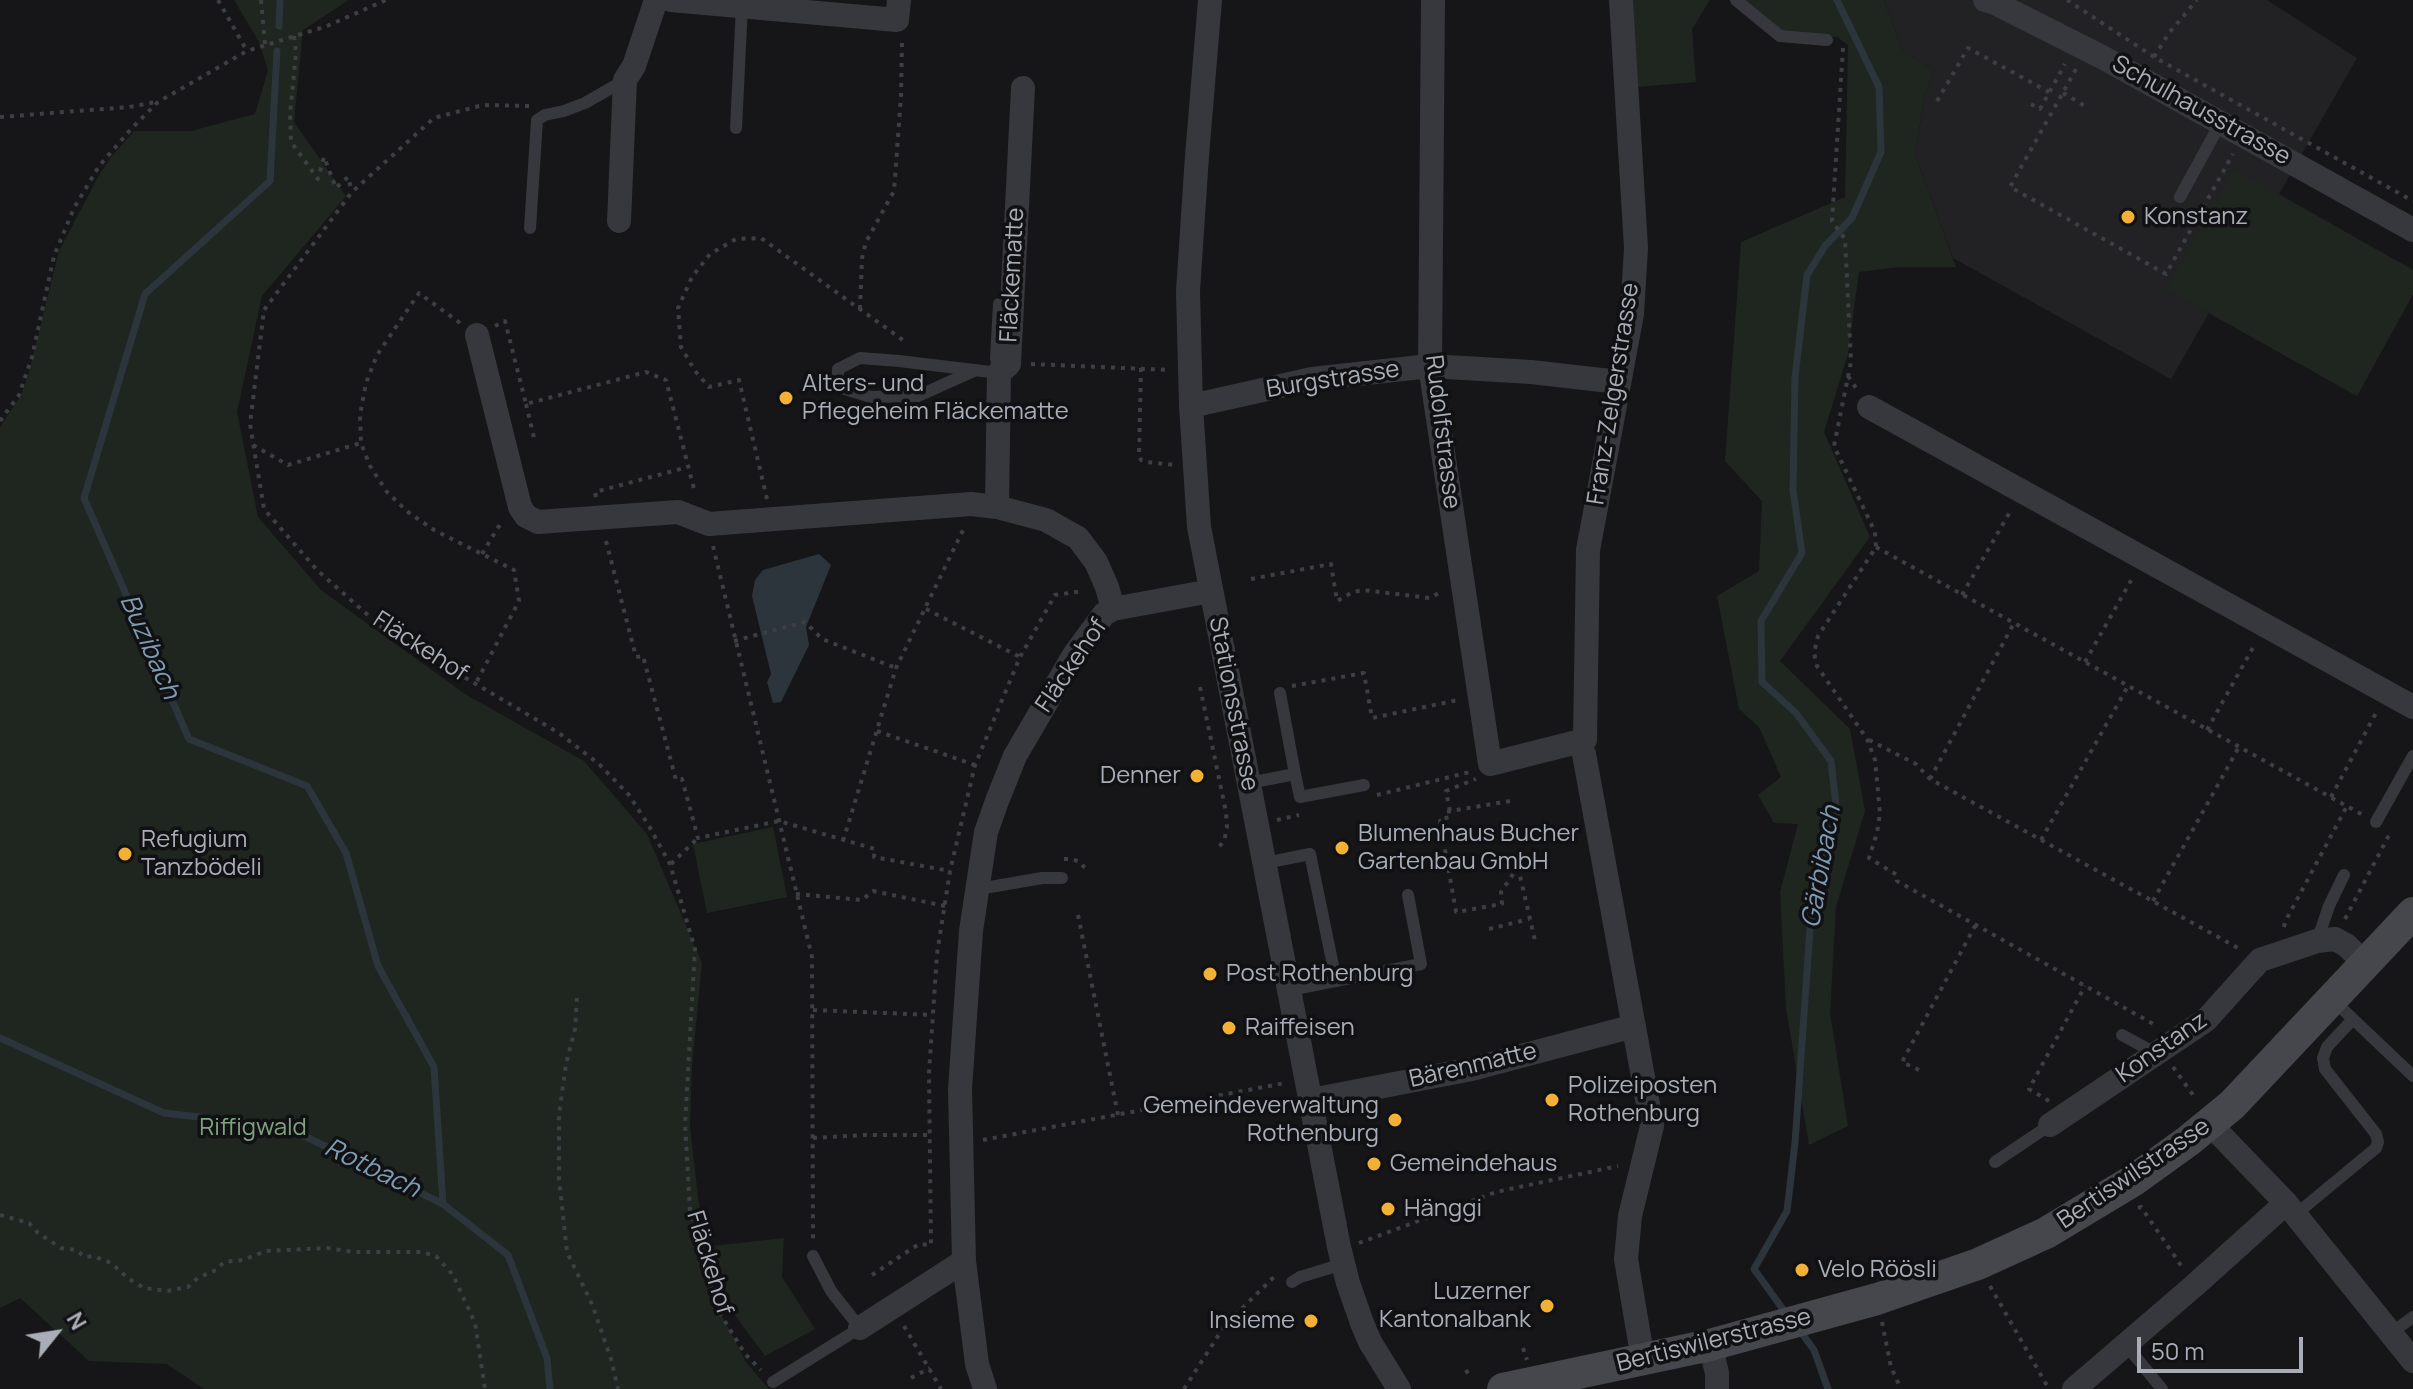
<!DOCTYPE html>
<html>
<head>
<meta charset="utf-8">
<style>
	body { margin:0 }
	#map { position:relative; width:2413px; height:1389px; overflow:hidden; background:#161618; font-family:Manrope,sans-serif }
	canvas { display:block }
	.north { position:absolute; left:16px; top:1293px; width:80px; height:80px; -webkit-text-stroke:6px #111113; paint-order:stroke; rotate:60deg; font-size:22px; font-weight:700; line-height:32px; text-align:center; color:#a8adb8 }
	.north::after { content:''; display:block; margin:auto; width:28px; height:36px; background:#a8adb8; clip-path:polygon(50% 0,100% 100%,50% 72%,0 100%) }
	.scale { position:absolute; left:2137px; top:1337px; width:166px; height:36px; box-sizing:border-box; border:4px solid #a8adb8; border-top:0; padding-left:10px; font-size:24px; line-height:28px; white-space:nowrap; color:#a8adb8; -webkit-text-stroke:6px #111113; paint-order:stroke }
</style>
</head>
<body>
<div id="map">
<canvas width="2413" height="1389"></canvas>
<div class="north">N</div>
<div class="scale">50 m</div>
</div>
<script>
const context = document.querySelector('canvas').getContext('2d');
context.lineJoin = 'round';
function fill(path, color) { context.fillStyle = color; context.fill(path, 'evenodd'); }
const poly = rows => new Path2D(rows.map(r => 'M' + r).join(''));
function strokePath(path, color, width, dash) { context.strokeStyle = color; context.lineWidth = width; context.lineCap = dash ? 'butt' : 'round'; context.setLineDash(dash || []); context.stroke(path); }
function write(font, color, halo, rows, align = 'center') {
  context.font = font + ' Manrope,sans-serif'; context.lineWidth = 7; context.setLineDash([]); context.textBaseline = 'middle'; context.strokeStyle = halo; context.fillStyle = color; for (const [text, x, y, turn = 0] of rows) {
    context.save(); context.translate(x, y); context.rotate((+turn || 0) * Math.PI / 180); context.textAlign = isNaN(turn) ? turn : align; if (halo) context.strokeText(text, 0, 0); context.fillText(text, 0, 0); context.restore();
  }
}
fill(poly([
	[1884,0,2267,0,2357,58,2279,194,2413,270,2413,294,2357,396,2209,313,2171,379,1953,258,1915,154,1925,95,1934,70,1903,52]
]), '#222225');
fill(poly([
	[234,0,349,0,303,30,294,122,346,196,262,296,237,412,258,517,321,590,465,694,584,761,647,834,702,963,692,1066,690,1127,709,1291,746,1362,769,1389,204,1389,167,1364,89,1361,20,1298,0,1308,0,427,21,395,28,376,59,251,98,177,111,157,134,131,191,131,255,114,268,70,259,42],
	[1631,0,1710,0,1692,29,1696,82,1637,87],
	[1745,0,1884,0,1903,52,1934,70,1925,95,1915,154,1956,267,1899,267,1859,272,1848,354,1824,432,1870,537,1780,661,1850,729,1865,811,1836,907,1830,1013,1848,1126,1809,1145,1786,1008,1780,892,1798,824,1774,823,1758,795,1781,777,1759,727,1739,709,1717,596,1759,571,1762,501,1725,461,1741,242,1845,197,1848,45,1837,37,1780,36],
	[2233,170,2413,270,2413,294,2357,396,2166,289],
	[773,827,787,897,707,913,693,844],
	[784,1238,782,1277,815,1329,765,1356,726,1303,712,1246]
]), '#1e261f');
fill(poly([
	[819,554,831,565,806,627,809,645,781,702,773,703,767,682,771,674,752,596,755,580,763,570]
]), '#2c353c');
strokePath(poly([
	[279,26,280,0],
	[277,51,270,181,145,294,84,498,189,739,307,786,346,853,378,966,434,1067,443,1204],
	[0,1038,164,1113,286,1127,443,1204,508,1255,547,1358,550,1389],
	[1787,1315,1754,1269,1787,1211,1795,1143,1813,886,1837,814,1831,761,1796,713,1762,682,1761,621,1802,553,1793,490,1795,377,1807,275,1825,246,1852,218,1881,152,1879,87,1837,0],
	[1800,1331,1814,1350,1828,1389]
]), '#2c353c', 7);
strokePath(poly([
	[218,0,247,51],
	[261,0,265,44],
	[2067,0,2154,57,2413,201],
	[294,36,296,53,290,114,291,142,318,179,324,157,336,188,348,177,352,192],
	[1843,48,1832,221,1845,239,1851,362,1834,446,1875,532,1876,547,1818,636,1814,653,1817,666,1867,739,1875,760,1880,813,1877,833,1869,858,1897,875,1897,881,2157,1026],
	[2154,57,2169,33,2197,0],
	[2076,69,2010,187,2166,274,2233,154],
	[2063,93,2085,106],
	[1937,101,1968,48,2049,92],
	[2031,104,2040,109,2065,64],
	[529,106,483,105,434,118,352,192,264,310,250,424,264,509,317,570,386,631,559,733,599,764,629,795,649,826,670,864,695,949,685,1124,690,1211,718,1310,745,1354,761,1370],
	[0,117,129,107,156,102],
	[860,309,862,258,866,242,894,191,901,96,902,42],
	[460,323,419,293,377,355,366,383,360,415,361,443,370,466,387,492,408,512,434,530,514,570,519,601,476,683],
	[495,326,505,321,526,404,646,372,666,380,695,493],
	[1031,364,1170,370],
	[1141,368,1139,455,1141,460,1147,462,1174,465],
	[1848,376,1858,391],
	[526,404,535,442],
	[0,421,19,395,32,357,54,256,74,208,99,166,132,128,158,102,247,51,327,26,386,0],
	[253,445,288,465,361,443],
	[596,497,595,492,688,467],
	[767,499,739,380,709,387,695,371,681,347,678,308,692,277,710,254,736,239,761,238,907,343],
	[606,541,636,657,643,656,676,780,682,779,698,838,779,821,875,849,874,857,950,871],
	[713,546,812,957,813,1241],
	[1876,547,2363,815],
	[482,554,502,521],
	[1251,579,1331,564,1337,601,1353,592,1363,590,1430,598,1442,591],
	[1962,595,2011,510],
	[926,609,1020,657],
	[734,641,805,622,822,639,896,668],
	[2085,662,2133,577],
	[1292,686,1364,673,1372,718,1458,700],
	[1200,687,1226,812,1227,828,1224,841,1218,848],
	[2207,730,2255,644],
	[877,731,975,765],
	[1869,740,1916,764,1930,779,2240,949],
	[1930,779,2014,623],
	[1377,795,1470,772],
	[2331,797,2377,711],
	[1510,801,1445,812,1447,820,1440,821,1456,912,1502,904,1501,892,1518,867],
	[1450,811,1446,791,1476,779],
	[1277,820,1299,815],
	[2041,840,2128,686],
	[843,841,896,668,965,526],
	[1064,859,1072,859,1080,862,1088,872],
	[671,864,698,838],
	[1518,867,1536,945],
	[796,894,862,900,873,891,945,906],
	[2153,901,2239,747],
	[1078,915,1118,1115],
	[2345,919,2389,835],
	[2284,927,2285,922,2347,806],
	[1489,929,1529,919],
	[577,998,575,1029,566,1064,559,1115,559,1180,567,1252,592,1304,611,1359,618,1389],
	[813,1010,933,1015],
	[2173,1067,2196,1099],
	[1919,1070,1902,1062,1975,926],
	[2049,1101,2029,1089,2085,986],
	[813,1138,865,1135,930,1135],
	[983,1140,1285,1083],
	[2138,1208,2141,1207,2182,1267],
	[0,1215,29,1223,38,1233,61,1248,76,1250,85,1257,93,1256,111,1263,129,1279,144,1288,167,1291,188,1287,198,1278,216,1270,224,1262,243,1260,266,1251,327,1248,354,1252,421,1252,436,1256,453,1275,475,1323,485,1389],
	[1359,1243,1496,1192,1618,1166],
	[872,1275,919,1244,931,1245,929,1073,937,954,950,871,975,765,1020,657,1055,595,1083,591],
	[1990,1286,2049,1389],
	[1882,1322,1891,1367,1901,1389],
	[904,1326,941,1389],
	[1523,1348,1527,1360],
	[1466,1370,1468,1374],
	[911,1378,930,1368],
	[1184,1389,1225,1325,1275,1276]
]), '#3d3f44', 4, [4, 6]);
strokePath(poly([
	[1736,0,1780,36,1827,40],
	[736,128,742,6],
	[2180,197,2221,122],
	[530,228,537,120,545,115,564,111,585,103,625,80],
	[976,370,918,396,871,397,838,387,838,369,860,358,899,361,999,373,996,358,999,304],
	[1295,774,1300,797,1364,785],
	[1249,783,1295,774,1280,693],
	[2376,822,2413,756],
	[1265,863,1310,854,1336,980],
	[977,885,990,887,1042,878,1062,878],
	[2317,941,2329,906,2344,875],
	[1290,990,1421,964,1408,895],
	[2334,1001,2413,1076],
	[2122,1035,2157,1054],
	[1995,1162,2050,1125],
	[2295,1215,2376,1148,2378,1142,2376,1134,2325,1069,2323,1058,2327,1047,2353,1019],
	[1292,1282,1300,1277,1343,1264],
	[2391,1333,2413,1317],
	[2126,1345,2162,1389],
	[773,1382,860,1328,831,1291,813,1256]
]), '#37383d', 12);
strokePath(poly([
	[671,0,897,20,899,0],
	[1210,0,1197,156,1188,291,1191,406,1199,527,1339,1247,1348,1283,1362,1323,1370,1342,1399,1389],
	[1433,0,1430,366,1490,764,1585,740,1588,550,1632,314,1636,248,1621,0],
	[1985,0,1995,3,2102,57,2413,230],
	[619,221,625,80,634,66,656,0],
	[477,335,520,507,526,516,538,522,678,512,709,524,971,504,997,507,1046,520,1078,538,1096,562,1107,587,1113,609],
	[1191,406,1312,379,1430,366,1531,372,1619,382],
	[1869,407,2413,707],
	[997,507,999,373,1009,364,1023,88],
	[1584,754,1652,1126,1630,1216,1626,1259,1643,1360],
	[1311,1100,1472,1069,1634,1026],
	[2210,1124,2286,1203,2413,1361],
	[2050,1125,2206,1020,2260,960,2317,941,2335,939,2346,945,2366,964],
	[860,1328,964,1261],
	[1710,1345,1717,1373,1717,1389],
	[985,1389,977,1364,964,1261,960,1089,971,931,986,832,997,801,1015,756,1074,655,1104,614,1113,609,1211,591],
	[2074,1389,2195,1285,2286,1203]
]), '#37383d', 24);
strokePath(poly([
	[1503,1389,1710,1345,1877,1299,1978,1264,2046,1233,2134,1180,2188,1141,2232,1105,2413,913]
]), '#45474d', 32);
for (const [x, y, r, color] of [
	[2128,217,8,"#f2b134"],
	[786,398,8,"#f2b134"],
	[1197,776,8,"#f2b134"],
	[1342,848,8,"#f2b134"],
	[125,854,8,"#f2b134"],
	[1210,974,8,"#f2b134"],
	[1229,1028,8,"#f2b134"],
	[1552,1100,8,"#f2b134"],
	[1395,1120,8,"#f2b134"],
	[1374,1164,8,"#f2b134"],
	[1388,1209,8,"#f2b134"],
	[1802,1270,8,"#f2b134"],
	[1547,1306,8,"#f2b134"],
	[1311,1321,8,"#f2b134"]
]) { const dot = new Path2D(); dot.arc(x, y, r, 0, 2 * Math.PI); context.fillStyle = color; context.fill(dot); strokePath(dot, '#111113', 3); }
write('24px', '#a8adb8', '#111113', [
	["Schulhausstrasse",2201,111,29],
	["Fläckematte",1013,275,-87],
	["Burgstrasse",1333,380,-9],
	["Franz-Zelgerstrasse",1614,394,-81],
	["Rudolfstrasse",1442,432,83],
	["Fläckehof",420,647,33],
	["Fläckehof",1072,666,-56],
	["Stationsstrasse",1233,704,79],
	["Konstanz",2162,1048,-35],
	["Bärenmatte",1473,1066,-13],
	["Bertiswilstrasse",2134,1174,-34],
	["Fläckehof",709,1263,73],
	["Bertiswilerstrasse",1714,1341,-14]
]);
write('24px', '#a8adb8', '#111113', [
	["Konstanz",2144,217],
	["Alters- und",802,384],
	["Pflegeheim Fläckematte",802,412],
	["Denner",1181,776,"right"],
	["Blumenhaus Bucher",1358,834],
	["Gartenbau GmbH",1358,862],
	["Refugium",141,840],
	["Tanzbödeli",141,868],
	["Post Rothenburg",1226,974],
	["Raiffeisen",1245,1028],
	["Polizeiposten",1568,1086],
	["Rothenburg",1568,1114],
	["Gemeindeverwaltung",1379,1106,"right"],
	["Rothenburg",1379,1134,"right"],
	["Gemeindehaus",1390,1164],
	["Hänggi",1404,1209],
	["Velo Röösli",1818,1270],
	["Luzerner",1531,1292,"right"],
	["Kantonalbank",1531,1320,"right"],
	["Insieme",1295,1321,"right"]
], 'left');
write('24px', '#7fa381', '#111113', [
	["Riffigwald",253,1128]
]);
write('italic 26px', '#7f9bb3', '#111113', [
	["Buzibach",149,647,66],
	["Gärbibach",1822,867,-80],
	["Rotbach",372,1169,26]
]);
</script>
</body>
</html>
